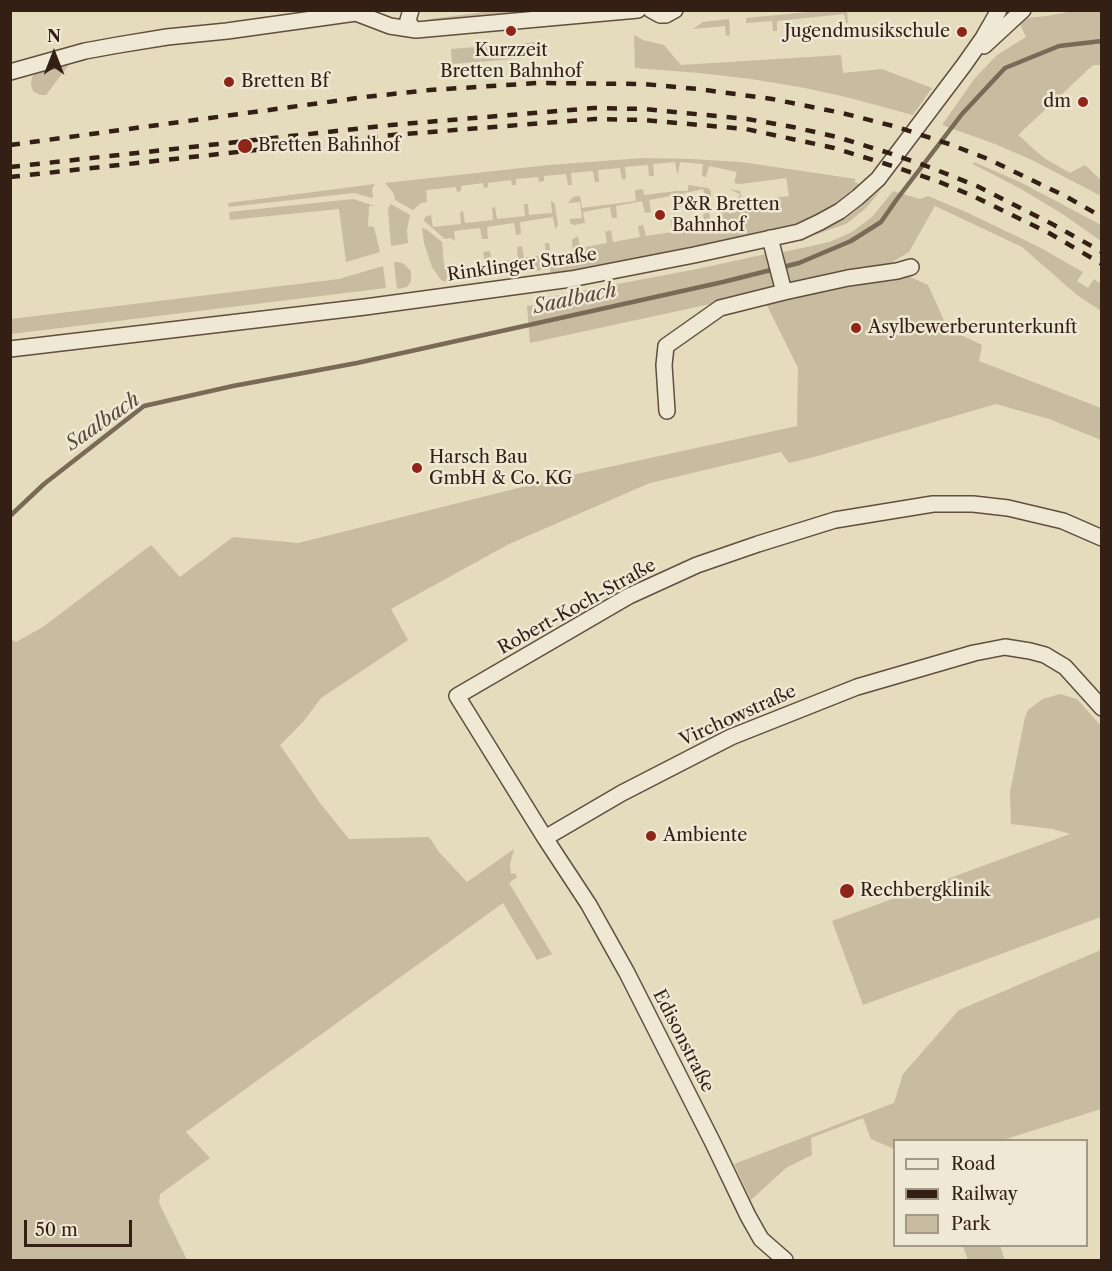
<!DOCTYPE html>
<html>
<head>
<meta charset="utf-8">
<style>
	body { margin:0 }
	#map { position:relative; width:1112px; height:1271px; overflow:hidden; background:#e5dbbd; font-family:"Libre Caslon Text",serif }
	canvas { display:block }
	.frame { position:absolute; inset:0; border:12px solid #331f14; pointer-events:none }
	.legend { position:absolute; left:893px; top:1139px; width:195px; height:108px; box-sizing:border-box; background:#eee8d4; border:2px solid #a39887; margin:0; padding:8px 10px; list-style:none; font-size:18px; color:#331f14 }
	.legend li { display:flex; align-items:center; gap:12px; height:30px }
	.legend b { width:30px; border:2px solid #a39887 }
	.north { position:absolute; left:24px; top:24px; width:60px; height:60px; -webkit-text-stroke:4px #eee8d4; paint-order:stroke; rotate:0deg; font-size:16px; font-weight:700; line-height:24px; text-align:center; color:#331f14 }
	.north::after { content:''; display:block; margin:auto; width:21px; height:27px; background:#331f14; clip-path:polygon(50% 0,100% 100%,50% 72%,0 100%) }
	.scale { position:absolute; left:24px; top:1220px; width:108px; height:27px; box-sizing:border-box; border:3px solid #331f14; border-top:0; padding-left:8px; font-size:18px; line-height:21px; white-space:nowrap; color:#331f14; -webkit-text-stroke:4px #eee8d4; paint-order:stroke }
</style>
</head>
<body>
<div id="map">
<canvas width="1112" height="1271"></canvas>
<div class="frame"></div>
<ul class="legend">
<li><b style="height:8px;background:#eee8d4"></b>Road</li>
<li><b style="height:8px;background:#331f14"></b>Railway</li>
<li><b style="height:16px;background:#c7bba0"></b>Park</li>
</ul>
<div class="north">N</div>
<div class="scale">50 m</div>
</div>
<script>
const context = document.querySelector('canvas').getContext('2d');
context.lineJoin = 'round';
function fill(path, color) { context.fillStyle = color; context.fill(path, 'evenodd'); }
const poly = rows => new Path2D(rows.map(r => 'M' + r).join(''));
function strokePath(path, color, width, dash) { context.strokeStyle = color; context.lineWidth = width; context.lineCap = dash ? 'butt' : 'round'; context.setLineDash(dash || []); context.stroke(path); }
function write(font, color, halo, rows, align = 'center') {
  context.font = font + ' "Libre Caslon Text",serif'; context.lineWidth = 5; context.setLineDash([]); context.textBaseline = 'middle'; context.strokeStyle = halo; context.fillStyle = color; for (const [text, x, y, turn = 0] of rows) {
    context.save(); context.translate(x, y); context.rotate((+turn || 0) * Math.PI / 180); context.textAlign = isNaN(turn) ? turn : align; if (halo) context.strokeText(text, 0, 0); context.fillText(text, 0, 0); context.restore();
  }
}
fill(poly([
	[500,10,576,11,431,25,430,19],
	[847,10,848,23,846,23,844,14,777,21,777,31,773,31,772,21,746,23,746,18,819,11],
	[1073,11,1101,11,1101,65,1093,65,1018,135,1044,158,1070,173,1085,165,1101,180,1101,196,1032,160,995,144,942,125,975,78,997,55,1026,37,1019,22,1025,18,1047,16],
	[729,19,730,35,726,36,725,26,693,29,703,22],
	[634,35,643,40,664,45,681,65,841,55,843,73,882,69,932,88,913,115,846,97,800,87,751,79,699,73,635,68],
	[538,42,539,57,452,64,451,49],
	[74,58,46,95,40,95,33,91,31,84,32,77,37,70],
	[643,158,692,159,741,162,856,179,854,182,859,184,836,203,817,214,797,223,768,231,693,248,570,272,551,274,550,269,446,282,441,280,432,267,424,243,422,228,426,229,442,242,444,265,457,264,458,267,485,264,483,252,490,251,492,263,518,259,517,247,522,246,524,258,546,255,545,243,549,243,551,255,573,252,572,240,578,236,580,248,607,243,605,232,611,230,613,242,640,237,638,226,643,225,646,236,672,232,671,220,676,218,679,230,705,225,703,214,709,212,711,224,721,223,720,209,731,214,740,194,729,189,740,191,742,202,789,196,786,178,740,184,734,183,737,172,709,166,706,177,702,176,703,164,680,162,678,174,677,173,675,162,653,164,654,176,649,176,648,165,625,167,626,179,622,179,620,168,598,170,599,182,595,182,593,171,571,173,572,185,568,185,566,174,544,176,544,181,539,182,538,177,516,179,516,185,512,185,511,180,488,183,488,187,484,188,483,183,461,186,461,191,457,192,456,187,426,190,427,202,421,203,413,210,395,200,394,194,385,183,549,165],
	[974,162,1022,183,1101,225,1101,241,1061,213,1021,189,973,164],
	[375,184,372,189,373,198,354,193,345,194,229,207,228,203],
	[688,185,708,188,711,191,711,197,706,201,703,189,681,194,683,206,678,207,676,195,649,200,651,212,645,213,642,201,616,206,617,218,612,218,610,207,583,212,585,223,574,225,570,223,570,219,582,218,580,202,568,203,573,197,580,196,582,208,636,201,635,190,643,189,644,195,677,191,688,191],
	[881,190,866,208,846,224,817,234,814,232,845,219],
	[893,191,920,199,928,196,966,212,1041,248,1079,270,1083,272,1077,281,1088,288,1094,279,1101,284,1101,311,1077,295,1022,247,935,206,909,252,886,266,928,285,948,329,982,345,979,361,1101,408,1101,440,1049,419,996,404,814,457,789,463,781,452,650,483,509,544,391,609,408,640,321,698,303,722,280,745,320,803,349,839,429,837,439,852,467,882,514,849,510,864,511,874,515,873,517,877,509,883,552,954,537,960,503,903,186,1132,210,1158,160,1194,159,1203,187,1260,11,1260,10,639,16,642,43,627,151,545,180,577,233,537,298,543,554,479,797,426,798,368,761,293,530,343,527,306,549,304,549,297,697,269,766,254,781,258,784,252,829,242,852,232,873,216],
	[353,199,375,206,369,206,368,226,374,227,380,252,346,262,339,209,230,220,229,212],
	[551,201,554,203,555,206,558,225,555,229,553,217,520,222,521,234,516,235,514,223,487,227,488,239,482,239,480,228,454,231,455,241,451,238,445,239,424,221,425,217,431,215,433,227,461,224,460,212,463,211,465,223,493,220,492,208,495,207,497,219,525,216,524,204,528,204,529,215,552,213],
	[391,204,410,215,407,230,408,243,391,246,388,208],
	[394,262,399,262,404,264,411,271,411,281,407,287,397,289],
	[383,266,386,288,11,334,11,319,339,279],
	[1060,694,1077,699,1101,726,1101,917,863,1005,832,921,1070,834,1053,829,1011,824,1010,792,1025,717,1028,710,1036,704,1043,699],
	[1101,950,1101,1109,1003,1140,894,1140,894,1149,871,1139,863,1118,811,1138,812,1155,786,1168,751,1200,734,1164,894,1103,903,1074,959,1010],
	[963,1246,1000,1246,1005,1260,968,1260]
]), '#c7bba0');
strokePath(poly([
	[10,516,44,484,144,406,233,386,357,363,723,282,799,263,851,241,881,222,897,199,962,114,1005,68,1059,46,1102,41]
]), '#796957', 4.5);
const street = poly([
	[411,10,408,20,411,26,416,30],
	[651,10,660,15,666,15,675,10],
	[356,13,390,26,416,30,638,10],
	[984,46,1023,10],
	[10,72,85,51,118,45,167,37,227,31,356,13,363,10],
	[770,238,784,292,848,278,897,271,911,267],
	[10,349,365,307,571,279,694,255,799,232,820,222,840,211,858,197,878,179,964,65,983,38,999,10],
	[667,411,664,365,666,346,720,308,784,292],
	[1102,538,1063,521,1008,508,973,504,933,504,835,520,758,544,697,565,629,596,457,696,545,838,622,793,731,737,857,687,974,653,1005,647,1030,651,1045,655,1065,667,1102,708],
	[545,838,589,905,627,973,713,1143,748,1216,761,1239,785,1260]
]);
strokePath(street, '#604e3e', 18);
strokePath(street, '#eee8d4', 15);
strokePath(poly([
	[10,145,365,97,430,90,538,83,644,84,698,89,772,99,842,113,897,127,949,144,988,159,1067,197,1102,217],
	[10,167,391,125,594,108,644,109,747,119,793,127,837,137,889,153,929,167,977,186,1054,225,1102,252],
	[10,177,392,135,595,119,644,120,746,129,834,148,886,164,937,181,973,196,1049,233,1102,264]
]), '#331f14', 4.5, [10, 10]);
for (const [x, y, r, color] of [
	[511,31,6,"#8f2418"],
	[962,32,6,"#8f2418"],
	[229,82,6,"#8f2418"],
	[1083,102,6,"#8f2418"],
	[245,146,8,"#8f2418"],
	[660,215,6,"#8f2418"],
	[856,328,6,"#8f2418"],
	[417,468,6,"#8f2418"],
	[651,836,6,"#8f2418"],
	[847,891,8,"#8f2418"]
]) { const dot = new Path2D(); dot.arc(x, y, r, 0, 2 * Math.PI); context.fillStyle = color; context.fill(dot); strokePath(dot, '#eee8d4', 2); }
write('18px', '#331f14', '#eee8d4', [
	["Jugendmusikschule",950,32,"right"],
	["Kurzzeit",511,51,"center"],
	["Bretten Bahnhof",511,72,"center"],
	["Bretten Bf",241,82],
	["dm",1071,102,"right"],
	["Bretten Bahnhof",258,146],
	["P&R Bretten",672,205],
	["Bahnhof",672,226],
	["Asylbewerberunterkunft",868,328],
	["Harsch Bau",429,458],
	["GmbH & Co. KG",429,479],
	["Ambiente",663,836],
	["Rechbergklinik",860,891]
], 'left');
write('18px', '#331f14', '#eee8d4', [
	["Rinklinger Straße",522,265,-8],
	["Robert-Koch-Straße",577,607,-29],
	["Virchowstraße",738,716,-24],
	["Edisonstraße",683,1041,63]
]);
write('italic 20px', '#5c4a3b', '#eee8d4', [
	["Saalbach",575,299,-12],
	["Saalbach",103,422,-35]
]);
</script>
</body>
</html>
